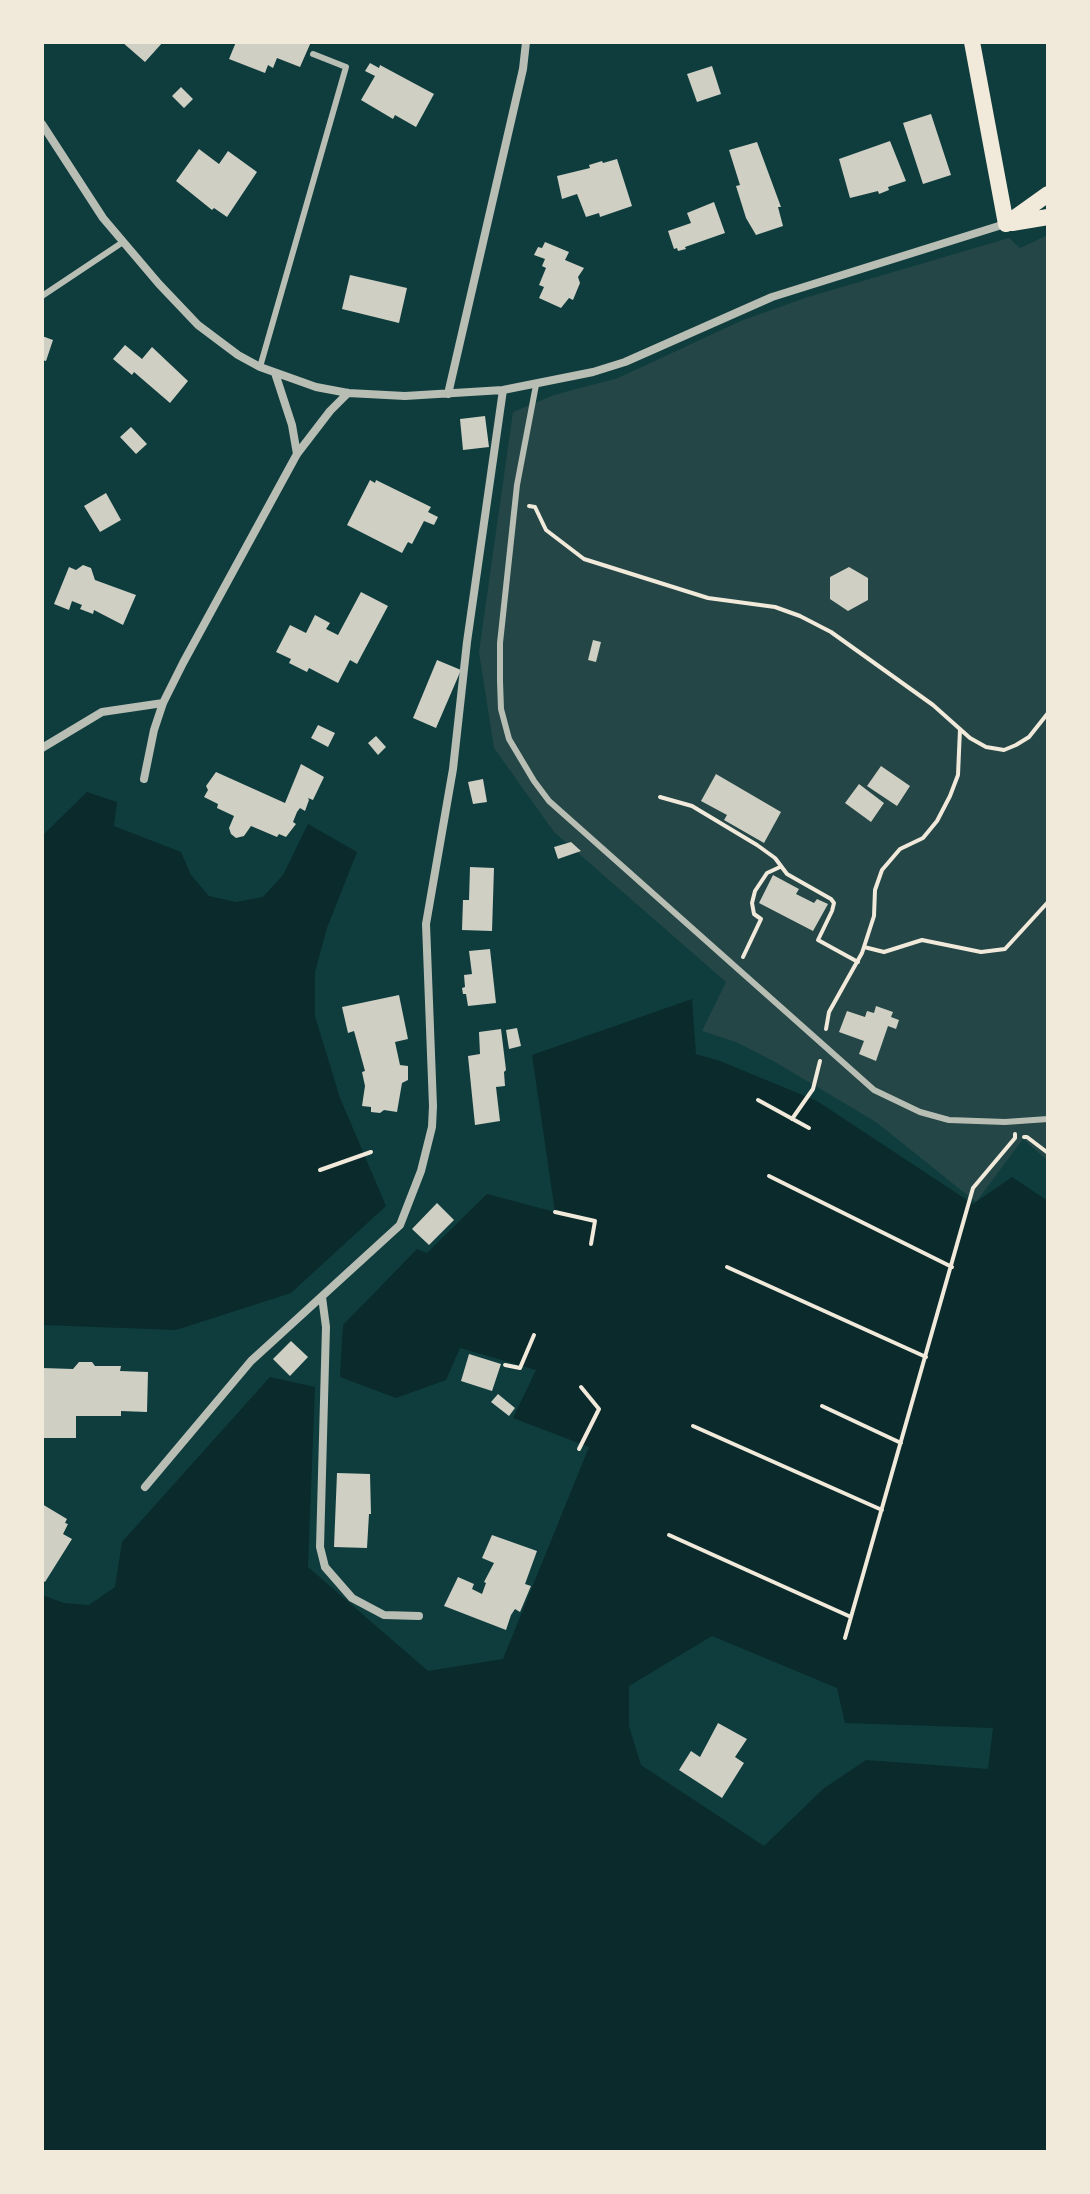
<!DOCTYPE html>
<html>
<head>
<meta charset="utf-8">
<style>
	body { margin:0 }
	#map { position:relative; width:1090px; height:2194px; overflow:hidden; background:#0f3d3e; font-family:"Archivo Narrow",sans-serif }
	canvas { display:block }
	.frame { position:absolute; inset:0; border:44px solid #f1e9da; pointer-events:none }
</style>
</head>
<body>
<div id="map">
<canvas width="1090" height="2194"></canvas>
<div class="frame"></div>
</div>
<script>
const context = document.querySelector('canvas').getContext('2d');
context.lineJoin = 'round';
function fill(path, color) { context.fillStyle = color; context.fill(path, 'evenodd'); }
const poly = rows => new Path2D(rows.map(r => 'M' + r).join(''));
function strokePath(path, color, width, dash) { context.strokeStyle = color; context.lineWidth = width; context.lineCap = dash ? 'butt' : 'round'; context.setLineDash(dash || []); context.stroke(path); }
fill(poly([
	[1048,235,1048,1161,1023,1139,976,1202,876,1122,775,1062,736,1042,702,1031,726,982,554,832,494,748,479,652,513,412,554,395,618,378,743,320,808,297,1009,238,1020,248]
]), '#244646');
fill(poly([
	[87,792,117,802,114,826,181,852,191,875,209,896,236,902,263,897,283,875,308,824,357,852,327,928,315,972,315,1016,340,1098,386,1206,291,1293,176,1330,42,1325,42,836],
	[692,999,696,1054,720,1061,817,1101,973,1204,1012,1177,1048,1201,1048,2152,42,2152,42,1595,64,1603,89,1605,115,1587,122,1542,270,1377,315,1387,308,1567,428,1671,503,1659,589,1447,513,1418,536,1370,481,1354,460,1348,446,1380,396,1398,340,1377,343,1325,417,1249,427,1253,487,1194,555,1212,532,1055],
	[712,1636,837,1688,845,1723,993,1728,988,1769,866,1760,823,1789,764,1846,641,1765,629,1726,629,1686]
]), '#0a2a2b');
fill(poly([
	[122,42,163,42,145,62],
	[236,42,311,42,300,67,277,58,273,68,268,65,265,73,229,59],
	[370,63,379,68,380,65,434,94,416,127,395,115,393,119,361,100,375,76,365,71],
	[712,66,721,94,697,102,687,74],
	[181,87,193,99,184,108,172,96],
	[931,114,951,175,923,184,903,123],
	[890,141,906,181,888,187,889,190,879,194,878,191,850,198,839,159],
	[757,142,781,207,778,207,783,226,756,235,746,218,736,186,740,185,729,150],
	[199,149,219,164,228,151,257,172,227,217,214,208,212,210,176,181],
	[617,159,632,206,600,217,599,213,586,217,577,194,562,199,557,176,590,168,589,165,602,161,603,163],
	[714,202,725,233,685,247,686,249,678,251,677,248,674,249,668,231,691,223,687,213],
	[545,242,569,252,565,260,584,268,578,277,580,283,573,300,569,298,561,308,539,298,544,287,539,285,546,268,542,266,545,259,534,255,538,247,542,248],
	[350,275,407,288,399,323,342,309],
	[42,336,53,340,46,361,42,360],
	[125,345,142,359,152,347,188,381,170,403,134,372,132,375,113,359],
	[485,416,489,447,463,450,460,419],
	[131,427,147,444,136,454,120,437],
	[370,480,375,483,376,480,431,507,428,512,438,517,434,525,424,521,412,544,408,542,402,553,347,525],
	[106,493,121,520,100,532,84,506],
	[83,565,91,568,95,580,136,595,123,625,94,610,93,614,80,609,82,605,72,601,69,610,54,604,69,567,76,570],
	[849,567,868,578,868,600,848,611,830,599,830,577],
	[361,592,388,606,357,664,350,660,338,683,309,668,307,672,289,663,291,659,276,652,290,625,306,633,315,615,330,623,326,629,338,635],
	[593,640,601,642,596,662,588,660],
	[437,660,461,670,436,728,413,718],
	[318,725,335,733,328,747,311,738],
	[376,736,386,747,378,755,368,743],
	[301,764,324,777,313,800,308,798,309,800,305,811,300,808,297,812,293,822,296,824,286,837,279,834,277,837,251,826,244,836,236,838,231,834,229,828,234,816,217,808,218,804,204,797,208,790,206,786,216,772,285,803],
	[881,766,910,786,897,806,867,786],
	[716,774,781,812,764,843,724,820,727,815,701,801],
	[483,779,487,802,473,804,468,782],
	[859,784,884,803,871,822,845,803],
	[571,842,581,851,558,859,554,847],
	[470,867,494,868,492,931,462,930,463,900,469,900],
	[773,875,799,889,796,894,814,903,817,899,828,904,813,931,759,903],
	[490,949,496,1003,468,1006,466,994,463,994,462,988,465,987,464,975,472,974,469,951],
	[399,995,408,1039,395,1042,400,1065,408,1066,408,1080,402,1083,397,1112,384,1110,380,1113,371,1112,371,1107,362,1106,365,1086,362,1072,365,1071,354,1031,348,1033,342,1007],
	[876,1006,893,1012,891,1017,899,1020,896,1029,888,1026,876,1061,859,1054,864,1041,839,1032,847,1011,865,1017,867,1011,874,1013],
	[517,1028,521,1046,509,1049,506,1030],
	[501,1029,506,1070,504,1072,505,1086,496,1087,500,1121,475,1125,468,1056,480,1054,479,1032],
	[437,1203,454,1220,429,1245,412,1229],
	[291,1341,308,1357,290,1376,273,1359],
	[469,1354,501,1364,492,1391,461,1381],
	[79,1362,92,1362,95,1366,121,1366,120,1371,148,1372,147,1412,121,1411,121,1416,76,1416,76,1438,42,1438,42,1368,73,1369],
	[498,1394,515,1408,509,1416,491,1402],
	[337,1473,370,1474,371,1514,369,1514,367,1548,334,1547],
	[42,1504,67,1519,65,1523,68,1524,63,1534,72,1539,45,1582,42,1580],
	[492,1535,537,1551,525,1584,531,1586,520,1612,515,1609,511,1615,506,1630,444,1606,458,1577,474,1584,472,1589,482,1594,486,1583,484,1582,494,1563,482,1558],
	[718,1723,747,1739,735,1757,744,1763,722,1798,679,1770,691,1751,700,1757]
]), '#cfcfc3');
strokePath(poly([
	[529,506,535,507,546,530,584,559,708,598,775,607,800,616,831,632,933,705,970,738,986,747,1004,750,1016,745,1029,737,1048,713],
	[660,797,692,806,757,845,775,858,787,874,831,899,834,903,832,911,818,940,858,962],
	[864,947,884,952,922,940,981,952,1005,949,1048,902],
	[743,957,761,919,754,914,752,903,755,891,767,873,780,867],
	[826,1029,829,1012,862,953,874,916,875,890,882,870,900,849,923,838,937,821,950,796,958,775,960,729],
	[758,1100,809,1128],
	[792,1119,813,1089,820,1061],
	[1024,1137,1027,1137,1048,1153],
	[320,1170,371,1152],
	[769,1176,952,1267],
	[555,1212,595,1221,591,1244],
	[727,1267,926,1357],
	[505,1365,520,1368,534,1335],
	[822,1406,901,1443],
	[693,1426,882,1510],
	[579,1449,599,1409,581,1387],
	[669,1535,851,1617],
	[845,1638,973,1188,1015,1138,1015,1134]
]), '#f1e9da', 4);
strokePath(poly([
	[42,296,123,242],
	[260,367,346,67,313,54],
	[536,385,517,485,500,643,500,681,501,709,509,739,534,781,549,801,874,1090,920,1112,949,1120,1005,1122,1048,1119]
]), '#b8beb3', 6);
strokePath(poly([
	[42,124,103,218,159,284,198,325,238,355,260,367,316,387,348,393,405,396,503,390,593,372,625,362,772,297,1005,224],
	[275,373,292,425,297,454],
	[448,394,523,69,526,42],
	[42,748,102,712,163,703],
	[144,779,154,730,163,703,183,663,297,454,330,411,348,393],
	[322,1297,326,1327,320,1547,325,1567,352,1598,384,1615,419,1616],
	[145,1487,251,1361,400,1225,421,1171,432,1127,433,1106,426,924,453,769,467,642,503,390]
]), '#b8beb3', 8);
strokePath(poly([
	[972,42,1006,224],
	[1012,223,1048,217],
	[1006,224,1048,194]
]), '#f1e9da', 16);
</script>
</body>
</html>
